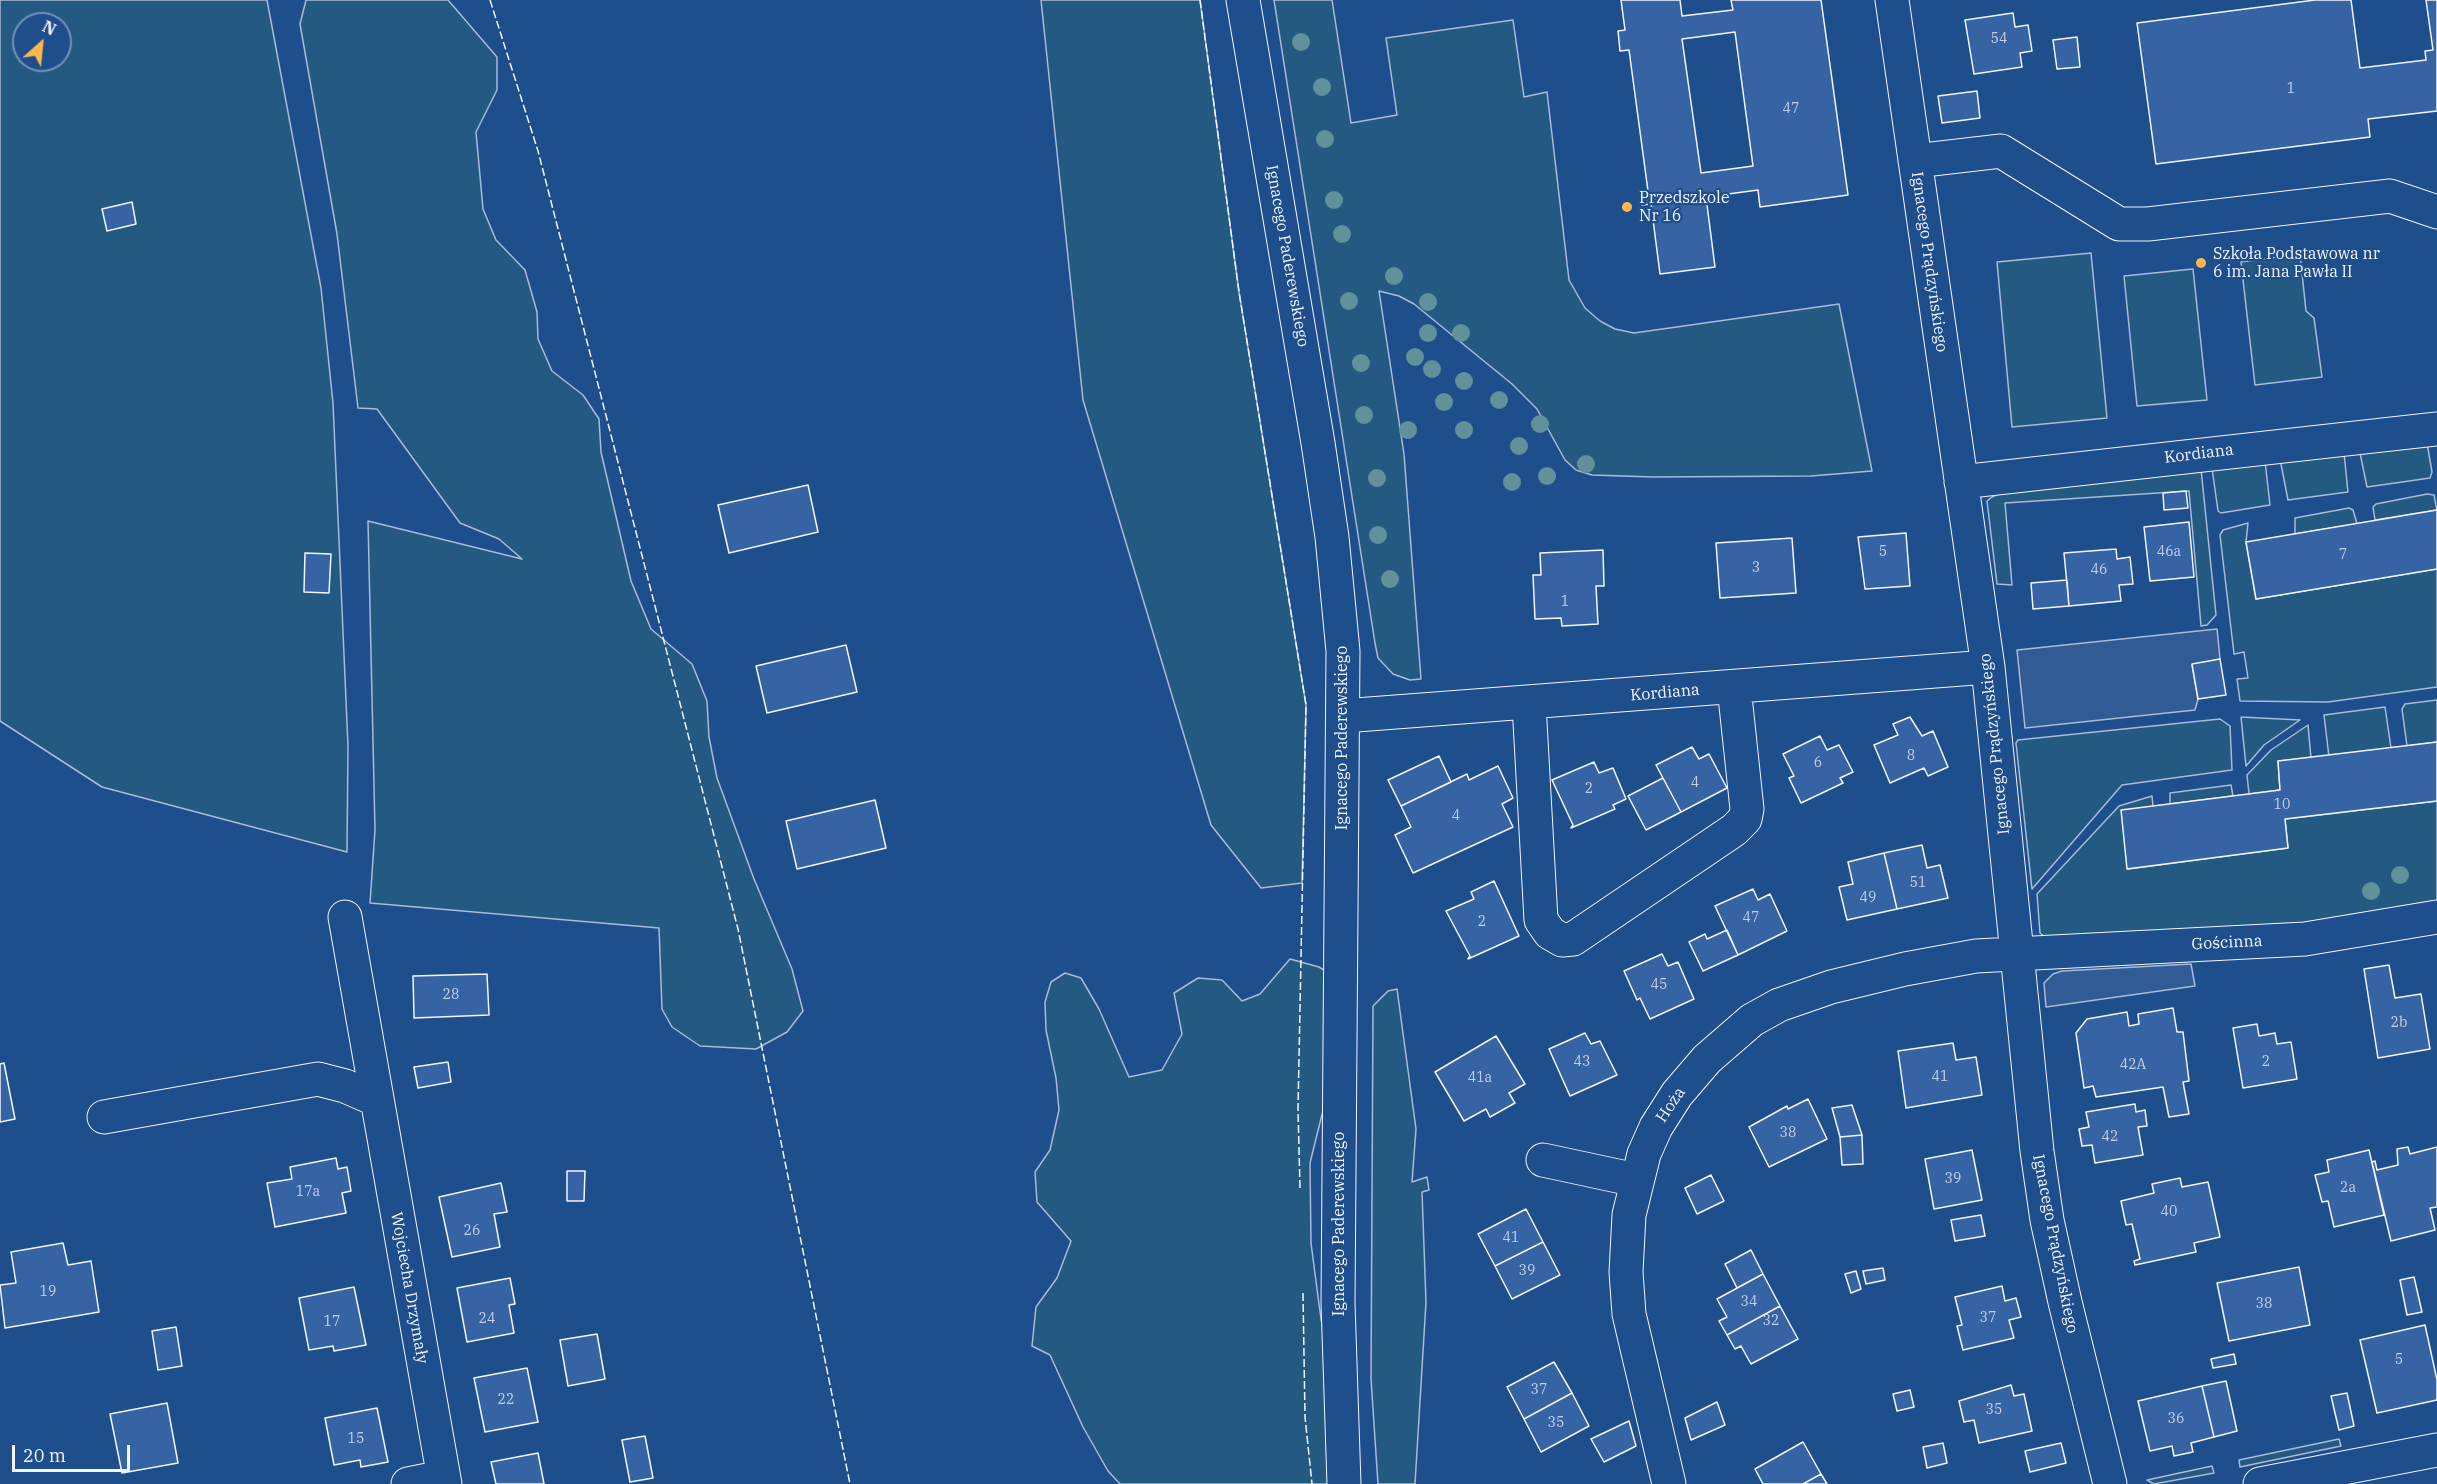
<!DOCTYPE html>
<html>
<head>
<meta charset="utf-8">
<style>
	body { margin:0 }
	#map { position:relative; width:2437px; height:1484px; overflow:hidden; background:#1f4e8c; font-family:"IBM Plex Serif",serif }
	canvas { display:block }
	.north { position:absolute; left:12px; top:12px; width:60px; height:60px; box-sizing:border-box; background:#1f4e8c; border:2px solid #7391ba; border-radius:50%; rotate:27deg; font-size:16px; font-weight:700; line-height:24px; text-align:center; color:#f2f6ff }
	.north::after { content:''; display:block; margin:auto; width:21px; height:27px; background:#ffb74d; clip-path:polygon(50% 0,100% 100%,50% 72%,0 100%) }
	.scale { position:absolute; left:12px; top:1445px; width:118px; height:27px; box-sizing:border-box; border:3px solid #f2f6ff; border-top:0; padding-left:8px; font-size:18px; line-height:21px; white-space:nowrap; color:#f2f6ff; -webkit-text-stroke:4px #1f4e8c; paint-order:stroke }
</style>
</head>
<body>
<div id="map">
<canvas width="2437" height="1484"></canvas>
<div class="north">N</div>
<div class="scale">20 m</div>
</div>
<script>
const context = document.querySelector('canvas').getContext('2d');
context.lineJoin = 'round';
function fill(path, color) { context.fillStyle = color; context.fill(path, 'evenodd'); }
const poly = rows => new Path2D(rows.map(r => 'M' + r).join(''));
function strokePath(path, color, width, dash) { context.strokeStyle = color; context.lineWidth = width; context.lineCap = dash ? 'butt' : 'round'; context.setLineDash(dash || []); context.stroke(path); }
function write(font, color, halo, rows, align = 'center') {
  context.font = font + ' "IBM Plex Serif",serif'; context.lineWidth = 4.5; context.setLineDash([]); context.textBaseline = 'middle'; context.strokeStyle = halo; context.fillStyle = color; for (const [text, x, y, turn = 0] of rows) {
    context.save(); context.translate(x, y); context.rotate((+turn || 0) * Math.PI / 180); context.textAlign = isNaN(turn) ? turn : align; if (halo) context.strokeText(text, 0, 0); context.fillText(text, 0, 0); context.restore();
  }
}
const green = poly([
	[0,0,267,0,321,288,333,403,348,746,347,852,102,787,0,721,0,0],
	[24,24,60,24,60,60,24,60,24,24],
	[306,0,448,0,497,57,497,90,476,132,483,209,496,240,525,270,537,312,538,339,552,371,583,395,599,419,601,452,631,581,651,629,692,664,707,701,709,737,717,778,754,879,792,969,803,1011,787,1032,756,1049,700,1046,672,1027,662,1009,659,928,370,903,375,830,368,521,522,559,499,539,460,523,377,409,358,408,337,234,300,24,306,0],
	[1041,0,1200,0,1239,292,1306,705,1302,883,1261,888,1211,825,1083,400,1041,0],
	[1274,0,1332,0,1351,123,1397,115,1386,38,1513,20,1524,97,1547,92,1569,280,1585,308,1600,321,1615,329,1634,333,1839,304,1872,471,1811,476,1653,477,1592,475,1576,470,1565,460,1537,409,1512,384,1414,304,1399,296,1379,291,1404,454,1421,679,1410,680,1393,674,1378,658,1375,643,1274,0],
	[2091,253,2107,418,2012,427,1997,262,2091,253],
	[2300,254,2306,311,2314,318,2322,377,2255,385,2241,262,2300,254],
	[2193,269,2207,400,2137,406,2124,276,2193,269],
	[2427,443,2432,472,2430,478,2367,487,2360,453,2427,443],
	[2344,453,2348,492,2288,500,2280,459,2344,453],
	[2265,461,2270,505,2221,513,2218,511,2212,468,2265,461],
	[2201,469,2216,615,2207,625,2201,626,2189,491,2005,503,2012,585,1997,584,1987,501,1992,497,2003,492,2201,469],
	[2427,494,2434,495,2437,510,2375,520,2373,507,2376,504,2427,494],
	[2349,508,2353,510,2357,524,2295,534,2295,518,2349,508],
	[2248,523,2246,542,2256,599,2437,569,2437,687,2328,702,2240,701,2237,679,2248,678,2244,652,2234,654,2220,535,2223,530,2248,523],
	[2437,700,2437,742,2407,746,2402,709,2405,704,2437,700],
	[2385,707,2391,748,2329,757,2324,715,2385,707],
	[2241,717,2300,720,2264,745,2246,766,2241,717],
	[2220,719,2230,726,2232,770,2122,785,2032,889,2016,743,2018,740,2220,719],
	[2308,725,2311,758,2278,761,2280,790,2249,794,2247,775,2271,750,2308,725],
	[2231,785,2233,796,2170,804,2170,793,2231,785],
	[2152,796,2153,806,2128,869,2288,848,2285,819,2437,801,2437,900,2432,905,2304,926,2045,937,2040,933,2037,894,2119,806,2152,796],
	[1290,959,1319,967,1341,981,1341,1038,1310,1163,1311,1243,1321,1319,1341,1418,1344,1484,1120,1484,1108,1471,1083,1427,1050,1355,1032,1346,1036,1307,1057,1278,1071,1241,1037,1202,1035,1172,1050,1150,1059,1110,1056,1078,1046,1030,1045,1002,1051,982,1065,973,1081,978,1099,1009,1129,1077,1162,1070,1182,1034,1174,993,1198,978,1222,980,1242,1001,1260,994,1290,959],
	[1397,989,1416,1129,1412,1182,1427,1177,1429,1190,1422,1192,1426,1302,1415,1484,1378,1484,1371,1379,1373,1006,1388,991,1397,989],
	[2339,1439,2341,1446,2240,1467,2239,1460,2339,1439],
	[2212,1466,2214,1473,2154,1484,2147,1480,2212,1466]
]);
fill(green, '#245a82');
strokePath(green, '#a8bbd7', 1.5);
const parking = poly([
	[2217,629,2220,659,2192,665,2198,699,2195,710,2025,728,2017,650,2217,629],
	[2191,964,2195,986,2046,1007,2044,983,2053,974,2062,971,2191,964]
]);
fill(parking, '#305b95');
strokePath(parking, '#a8bbd7', 1.5);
const building = poly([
	[1621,0,1680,0,1682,16,1733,10,1731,0,1821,0,1848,195,1760,207,1758,190,1706,197,1715,267,1660,274,1651,204,1642,205,1641,192,1648,191,1629,50,1620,51,1618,31,1625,30,1621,0],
	[1735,32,1753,166,1701,173,1682,39,1735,32],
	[2315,0,2351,0,2360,68,2426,60,2425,51,2433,50,2426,0,2437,0,2437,111,2368,119,2370,137,2156,164,2137,23,2315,0],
	[2013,13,2015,27,2028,25,2032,51,2020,53,2022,67,1974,74,1965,20,2013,13],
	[2077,37,2080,67,2057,69,2053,40,2077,37],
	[1977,91,1980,118,1942,123,1938,96,1977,91],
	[132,202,136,224,107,231,102,209,132,202],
	[808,485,818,532,729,553,718,505,808,485],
	[2186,491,2188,508,2164,510,2163,493,2186,491],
	[2437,510,2437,569,2256,599,2246,542,2437,510],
	[2189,522,2194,577,2150,581,2144,527,2189,522],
	[1906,533,1910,586,1865,589,1858,537,1906,533],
	[1792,538,1796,593,1720,598,1716,543,1792,538],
	[2116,549,2117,559,2130,557,2133,584,2119,585,2121,601,2069,606,2064,553,2116,549],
	[1603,550,1604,586,1596,586,1598,624,1562,626,1561,618,1535,619,1533,575,1541,575,1540,553,1603,550],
	[305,553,331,554,329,593,304,592,305,553],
	[2067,580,2069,606,2033,609,2031,583,2067,580],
	[846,645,857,692,767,713,756,666,846,645],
	[2220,659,2226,695,2198,699,2192,664,2220,659],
	[1910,717,1922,736,1933,731,1948,767,1928,776,1924,768,1890,783,1874,745,1898,735,1893,724,1910,717],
	[1820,736,1827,750,1839,745,1853,772,1840,778,1843,783,1801,803,1789,778,1794,776,1783,754,1820,736],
	[2437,742,2437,801,2285,819,2288,848,2127,869,2121,810,2280,790,2278,761,2437,742],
	[1692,747,1699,759,1709,754,1727,788,1681,812,1656,765,1692,747],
	[1439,756,1451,782,1401,806,1388,780,1439,756],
	[1594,762,1599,773,1613,768,1626,799,1613,805,1615,809,1571,828,1573,825,1552,780,1594,762],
	[1498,766,1513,798,1502,804,1513,827,1413,873,1395,835,1411,827,1401,806,1467,774,1469,780,1498,766],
	[1663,778,1681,812,1646,830,1628,796,1663,778],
	[875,800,886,848,797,869,786,821,875,800],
	[1922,845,1927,868,1940,865,1948,898,1897,909,1884,853,1922,845],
	[1884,853,1897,909,1847,920,1839,887,1853,884,1848,862,1884,853],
	[1494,881,1519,936,1468,959,1470,956,1446,911,1474,899,1471,892,1494,881],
	[1753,889,1758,900,1770,894,1787,931,1738,955,1715,906,1753,889],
	[1727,930,1738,955,1703,971,1689,942,1705,934,1707,939,1727,930],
	[1662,954,1668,966,1678,962,1694,999,1650,1019,1640,998,1637,1000,1624,971,1662,954],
	[2389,965,2395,998,2421,994,2430,1049,2378,1058,2364,969,2389,965],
	[487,974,489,1015,414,1018,413,976,487,974],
	[2173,1008,2177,1032,2183,1032,2189,1081,2183,1082,2189,1114,2169,1117,2163,1087,2096,1097,2093,1086,2084,1088,2076,1033,2087,1019,2127,1012,2129,1026,2139,1024,2138,1014,2173,1008],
	[2257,1024,2259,1036,2275,1033,2277,1044,2291,1042,2297,1079,2243,1088,2233,1028,2257,1024],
	[1585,1033,1591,1044,1600,1041,1617,1075,1570,1096,1549,1049,1585,1033],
	[1496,1036,1525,1084,1509,1093,1515,1103,1490,1117,1486,1109,1464,1121,1435,1072,1496,1036],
	[1953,1043,1956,1060,1976,1057,1982,1095,1906,1108,1898,1051,1953,1043],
	[448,1062,451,1082,418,1088,414,1067,448,1062],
	[4,1063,15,1119,0,1122,0,1064,4,1063],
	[1808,1099,1827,1139,1769,1167,1749,1127,1787,1106,1788,1109,1808,1099],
	[2135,1104,2136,1112,2145,1110,2147,1126,2138,1127,2143,1155,2095,1163,2092,1145,2082,1146,2079,1129,2089,1127,2086,1112,2135,1104],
	[1852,1105,1862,1135,1840,1137,1832,1108,1852,1105],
	[1862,1135,1863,1164,1842,1165,1840,1137,1862,1135],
	[2408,1147,2410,1154,2437,1147,2437,1207,2430,1208,2435,1230,2391,1241,2372,1162,2375,1161,2377,1170,2398,1165,2397,1149,2408,1147],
	[1972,1150,1982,1200,1934,1209,1925,1159,1972,1150],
	[2369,1150,2384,1215,2334,1227,2328,1201,2322,1202,2315,1175,2329,1172,2327,1160,2369,1150],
	[336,1158,338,1169,347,1167,351,1191,342,1193,346,1213,275,1227,267,1183,292,1179,290,1167,336,1158],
	[567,1171,585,1171,584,1201,567,1201,567,1171],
	[1711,1175,1724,1201,1697,1214,1685,1188,1711,1175],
	[2180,1178,2182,1187,2208,1182,2220,1237,2194,1243,2196,1252,2135,1265,2134,1261,2140,1259,2132,1224,2126,1225,2121,1201,2154,1193,2152,1184,2180,1178],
	[501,1183,507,1212,494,1214,500,1247,452,1257,439,1197,501,1183],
	[1526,1209,1543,1242,1495,1266,1478,1234,1526,1209],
	[1981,1215,1985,1236,1955,1241,1951,1220,1981,1215],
	[1543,1242,1560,1275,1512,1299,1495,1266,1543,1242],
	[63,1243,68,1265,91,1261,99,1312,5,1328,0,1285,16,1283,11,1252,63,1243],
	[1751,1250,1763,1274,1737,1288,1725,1264,1751,1250],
	[2299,1267,2310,1325,2229,1341,2217,1283,2299,1267],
	[1883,1268,1885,1280,1866,1284,1863,1271,1883,1268],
	[1856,1271,1861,1289,1851,1293,1845,1274,1856,1271],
	[1763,1274,1780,1306,1727,1335,1719,1321,1727,1317,1717,1299,1763,1274],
	[2414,1277,2422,1312,2407,1315,2400,1280,2414,1277],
	[510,1278,515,1304,509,1305,514,1333,467,1342,457,1288,510,1278],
	[2002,1286,2005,1301,2016,1298,2021,1317,2009,1320,2014,1338,1963,1350,1957,1326,1962,1325,1955,1297,2002,1286],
	[354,1287,366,1345,334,1351,333,1346,309,1350,299,1298,354,1287],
	[1780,1306,1798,1339,1751,1364,1741,1346,1735,1349,1727,1335,1780,1306],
	[2425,1325,2437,1380,2437,1400,2377,1413,2360,1340,2425,1325],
	[176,1327,182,1366,158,1370,152,1331,176,1327],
	[597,1334,605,1379,568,1386,560,1340,597,1334],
	[2234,1354,2236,1364,2213,1368,2211,1359,2234,1354],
	[1554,1362,1572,1393,1524,1419,1507,1387,1554,1362],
	[527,1368,538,1422,485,1432,474,1378,527,1368],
	[2226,1381,2237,1431,2214,1437,2202,1386,2226,1381],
	[2011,1385,2014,1396,2024,1394,2032,1431,1979,1443,1974,1420,1964,1422,1959,1401,2011,1385],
	[2202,1386,2214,1437,2191,1443,2193,1452,2174,1456,2172,1446,2150,1451,2138,1401,2202,1386],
	[1910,1390,1914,1407,1897,1411,1893,1394,1910,1390],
	[1572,1393,1589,1426,1541,1452,1524,1419,1572,1393],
	[2347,1393,2354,1426,2339,1430,2331,1396,2347,1393],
	[1717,1402,1725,1425,1691,1440,1685,1418,1717,1402],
	[167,1403,178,1463,122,1473,110,1414,167,1403],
	[377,1408,388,1462,361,1467,360,1460,334,1465,325,1418,377,1408],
	[1629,1421,1636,1446,1604,1462,1591,1439,1629,1421],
	[645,1436,653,1478,630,1482,622,1440,645,1436],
	[1803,1442,1821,1474,1803,1484,1763,1484,1755,1469,1803,1442],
	[1943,1443,1947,1463,1927,1468,1923,1447,1943,1443],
	[2061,1443,2066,1463,2030,1472,2025,1451,2061,1443],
	[538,1453,544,1484,496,1484,491,1462,538,1453],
	[1821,1474,1827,1484,1803,1484,1821,1474]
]);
fill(building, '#3563a3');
strokePath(building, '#f2f6ff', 1.5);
const minor = poly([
	[1243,0,1318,443,1332,537,1343,651,1338,1303,1344,1484],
	[1892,0,1988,667,2037,1151,2047,1220,2065,1302,2110,1484],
	[1915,161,2001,151,2119,224,2148,224,2390,196,2437,212],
	[1961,482,2437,429],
	[1529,704,1541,920,1550,933,1562,940,1573,939,1734,830,1745,819,1747,809,1734,687],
	[1343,716,1988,667],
	[345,917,445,1484],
	[104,1117,318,1079,345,1086,375,1099],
	[1543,1160,1636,1180],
	[408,1484,443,1477],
	[1669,1484,1629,1314,1626,1272,1629,1215,1644,1154,1656,1127,1677,1094,1707,1059,1752,1020,1779,1005,1831,987,1905,969,1976,956,2305,939,2437,917],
	[2260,1484,2437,1450]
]);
strokePath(minor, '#f2f6ff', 35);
strokePath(minor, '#1f4e8c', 33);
strokePath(poly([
	[490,0,538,151,738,929,850,1484],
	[1200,0,1239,292,1306,705,1298,1109,1300,1188],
	[1303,1293,1305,1417,1312,1484]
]), '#f2f6ff', 1.5, [8, 3]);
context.fillStyle = '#61919a';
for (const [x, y] of [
	[1301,42],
	[1322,87],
	[1325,139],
	[1334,200],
	[1342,234],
	[1394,276],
	[1349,301],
	[1428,302],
	[1428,333],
	[1461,333],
	[1415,357],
	[1361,363],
	[1432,369],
	[1464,381],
	[1499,400],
	[1444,402],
	[1364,415],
	[1540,424],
	[1408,430],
	[1464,430],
	[1519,446],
	[1586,464],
	[1547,476],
	[1377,478],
	[1512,482],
	[1378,535],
	[1390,579],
	[2400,875],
	[2371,891]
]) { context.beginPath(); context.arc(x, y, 9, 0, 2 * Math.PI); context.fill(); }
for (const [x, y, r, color] of [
	[1627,207,6,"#ffb74d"],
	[2201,263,6,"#ffb74d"]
]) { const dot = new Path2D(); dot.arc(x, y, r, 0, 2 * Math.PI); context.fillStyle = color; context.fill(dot); strokePath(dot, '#1f4e8c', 2); }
write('14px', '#c3d1e8', null, [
	["54",1999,39],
	["1",2291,89],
	["47",1791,109],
	["5",1883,552],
	["46a",2169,552],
	["7",2343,555],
	["3",1756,568],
	["46",2099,570],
	["1",1565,602],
	["8",1911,756],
	["6",1818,763],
	["4",1695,783],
	["2",1589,789],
	["10",2282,805],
	["4",1456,816],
	["51",1918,883],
	["49",1868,898],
	["47",1751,918],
	["2",1482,922],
	["45",1659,985],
	["28",451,995],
	["2b",2399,1023],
	["43",1582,1062],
	["2",2266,1062],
	["42A",2133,1065],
	["41",1940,1077],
	["41a",1480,1078],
	["38",1788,1133],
	["42",2110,1137],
	["39",1953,1179],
	["2a",2348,1188],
	["17a",308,1192],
	["40",2169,1212],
	["26",472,1231],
	["41",1511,1238],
	["39",1527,1271],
	["19",48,1292],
	["34",1749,1302],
	["38",2264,1304],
	["37",1988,1318],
	["24",487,1319],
	["32",1771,1321],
	["17",332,1322],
	["5",2399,1360],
	["37",1539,1390],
	["22",506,1400],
	["35",1994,1410],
	["36",2176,1419],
	["35",1556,1423],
	["15",356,1439]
]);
write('16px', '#f2f6ff', '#1f4e8c', [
	["Przedszkole",1639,198],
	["Nr 16",1639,216],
	["Szkoła Podstawowa nr",2213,254],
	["6 im. Jana Pawła II",2213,272]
], 'left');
write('16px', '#f2f6ff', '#1f4e8c', [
	["Ignacego Paderewskiego",1287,256,80],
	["Ignacego Prądzyńskiego",1929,262,82],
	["Kordiana",2199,454,-7],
	["Kordiana",1665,693,-5],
	["Ignacego Paderewskiego",1342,738,-90],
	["Ignacego Prądzyńskiego",1995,744,-96],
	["Gościnna",2227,943,-3],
	["Hoża",1671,1105,-56],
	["Ignacego Paderewskiego",1339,1224,-90],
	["Ignacego Prądzyńskiego",2055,1244,79],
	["Wojciecha Drzymały",409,1288,80]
]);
</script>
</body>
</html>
